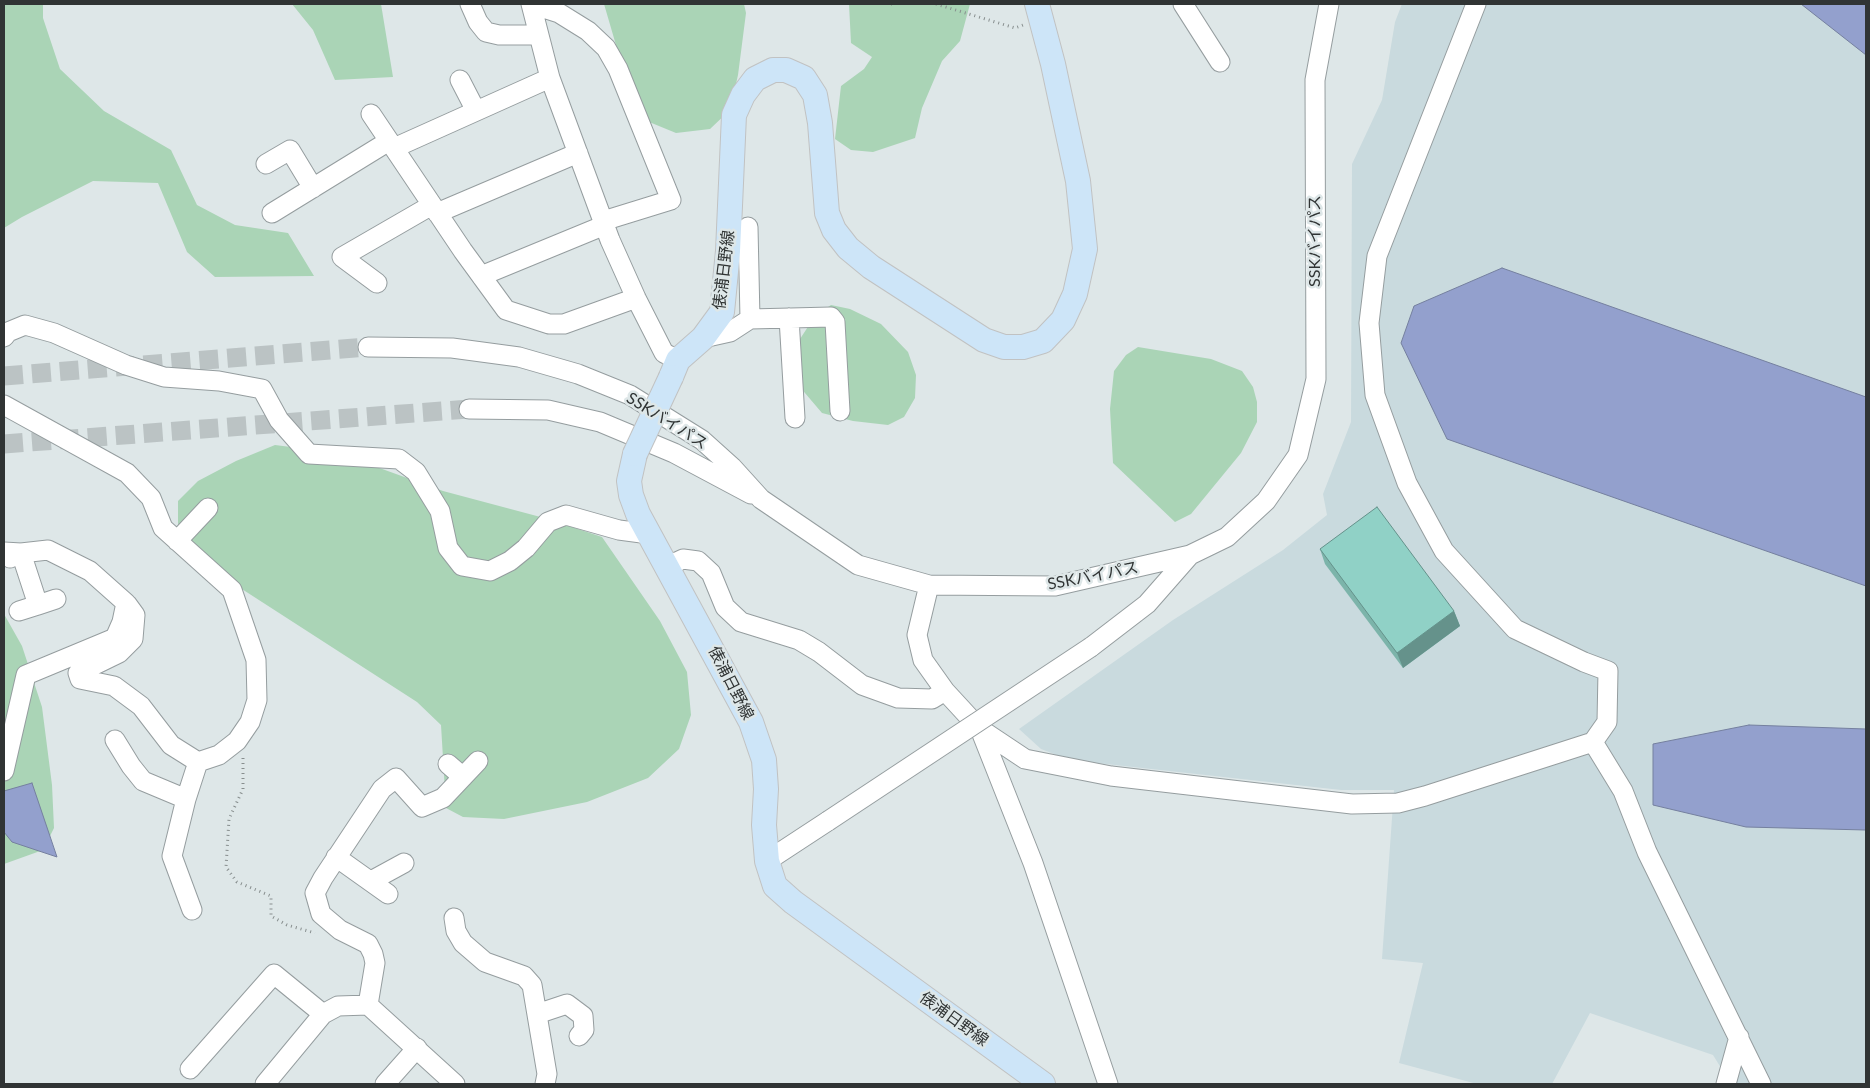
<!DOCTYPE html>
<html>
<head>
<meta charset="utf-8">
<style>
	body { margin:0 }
	#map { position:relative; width:1870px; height:1088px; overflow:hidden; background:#dee7e8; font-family:Lato,sans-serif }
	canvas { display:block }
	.frame { position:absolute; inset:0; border:5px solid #303434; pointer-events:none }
</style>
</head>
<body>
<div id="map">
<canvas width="1870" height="1088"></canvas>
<div class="frame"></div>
</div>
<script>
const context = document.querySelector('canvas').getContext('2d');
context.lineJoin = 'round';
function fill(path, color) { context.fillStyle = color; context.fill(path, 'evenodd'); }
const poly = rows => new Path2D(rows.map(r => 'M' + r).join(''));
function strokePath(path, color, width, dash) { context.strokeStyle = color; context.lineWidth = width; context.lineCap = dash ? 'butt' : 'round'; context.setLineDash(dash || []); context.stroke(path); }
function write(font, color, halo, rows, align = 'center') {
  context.font = font + ' Lato,"Noto Sans JP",sans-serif'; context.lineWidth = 5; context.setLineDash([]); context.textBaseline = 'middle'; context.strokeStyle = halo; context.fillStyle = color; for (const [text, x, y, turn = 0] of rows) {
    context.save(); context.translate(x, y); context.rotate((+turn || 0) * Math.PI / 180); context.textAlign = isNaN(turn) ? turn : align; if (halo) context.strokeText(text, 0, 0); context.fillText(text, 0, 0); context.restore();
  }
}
fill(poly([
	[1402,4,1866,4,1866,1084,1731,1084,1713,1055,1590,1013,1552,1084,1477,1084,1399,1063,1423,963,1382,959,1394,790,1341,790,1070,760,1041,749,1019,729,1173,620,1283,550,1327,515,1323,494,1351,422,1352,164,1382,100,1395,22]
]), '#c9dade');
fill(poly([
	[4,4,43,4,43,18,60,69,104,111,171,150,197,205,235,225,288,233,314,276,215,277,187,252,158,183,93,181,22,217,4,228],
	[292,4,381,4,393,77,335,80,313,30],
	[604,4,744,4,746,13,738,75,730,110,710,129,676,133,637,117],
	[849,4,970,4,960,41,942,61,922,108,915,138,873,152,851,150,835,139,841,86,864,69,872,57,851,43],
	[831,305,850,309,881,324,908,352,916,375,915,398,904,417,888,425,853,421,822,413,799,386,800,339,815,316],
	[1138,347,1211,359,1242,371,1253,387,1257,402,1257,422,1241,453,1191,514,1175,522,1113,463,1110,409,1114,371,1126,355],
	[275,445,338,453,443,491,548,519,602,537,660,621,687,672,691,715,679,749,648,778,587,802,504,819,463,817,446,808,441,725,417,702,231,582,178,530,178,501,198,481,236,461],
	[4,614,22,646,42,707,52,785,54,828,43,850,4,864]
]), '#aad4b6');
const water = poly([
	[1801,4,1866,4,1866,55,1801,4],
	[1502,268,1866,397,1866,586,1447,439,1401,343,1414,306,1502,268],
	[1749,725,1866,729,1866,830,1746,827,1653,805,1653,744,1749,725],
	[32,783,57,857,12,842,4,832,4,791,32,783]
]);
fill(water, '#93a0cd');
strokePath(water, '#75809f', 1);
strokePath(poly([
	[4,376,368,347],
	[4,444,469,409]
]), '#bbc3c4', 19, [19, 9]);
const minor = poly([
	[470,4,478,22,486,32,499,35,539,35],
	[531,4,550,78,610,240,636,298,664,353,678,360],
	[531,4,559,13,588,31,606,48,618,69,671,200,603,221],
	[1183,4,1220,62],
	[460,80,476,111],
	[371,114,463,251,506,310,549,324,564,324,636,298],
	[394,148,550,78],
	[266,164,290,150,313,188],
	[272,213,389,141],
	[437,213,578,153],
	[748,227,750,319,831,317,835,322,840,411],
	[481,276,605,225],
	[377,283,342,257,432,205],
	[789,318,795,418],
	[4,337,8,332,25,325,54,333,126,365,164,377,219,381,262,389,279,420,309,454,399,459,416,472,440,511,448,548,462,566,490,571,510,561,526,548,548,522,566,515,619,530,649,534],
	[703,338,730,332,750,319],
	[368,347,452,348,519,357,578,374,630,395,702,440,732,467,761,499,858,565,929,585,1055,586,1190,555,1227,537,1266,501,1298,455,1316,379,1315,80,1329,4],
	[4,405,127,473,151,498,163,528,232,590,256,660,257,700,250,722,237,741,219,755,198,762,186,799,172,856,192,910],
	[469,409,548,410,600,422,674,453,751,494],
	[177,541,208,508],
	[4,552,21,553,48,550,90,571,126,603,122,622,115,638,26,675,4,771],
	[10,558,21,553,38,605,19,611],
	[668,566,683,559,698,561,711,573,725,607,741,622,799,640,819,652,862,685,898,698,932,699,945,691],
	[929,585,917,635,923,660,945,691,980,729,1025,759,1111,776,1352,804,1398,803,1425,796,1593,742,1607,722,1608,671,1584,662,1515,629,1444,551,1407,483,1375,395,1369,323,1377,256,1476,4],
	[127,604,135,615,133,639,119,653,78,673,80,679,114,686,141,706,171,745,198,762],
	[38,605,56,599],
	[1091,647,1147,604,1190,555],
	[980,729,1033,863,1108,1084],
	[115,740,131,766,143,781,186,799],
	[1593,742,1623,791,1647,852,1761,1084],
	[448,764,463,777],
	[336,857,388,894],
	[767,861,828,821],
	[371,881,404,863],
	[454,918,456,931,463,943,485,962,524,976,532,985,547,1074,545,1084],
	[368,1005,375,963,373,954,368,944,340,930,321,914,315,893,323,878,382,789,396,778,422,807,443,798,478,761],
	[537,1014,567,1004,583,1016,584,1030,579,1036],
	[190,1069,274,974,323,1014],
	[265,1084,323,1014,338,1006,368,1005,455,1084],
	[385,1084,417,1048],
	[1726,1084,1739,1037]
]);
const major = poly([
	[671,377,678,360,703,338,722,312,728,251,734,115,743,95,755,79,773,70,786,70,804,78,815,95,820,123,827,213,834,230,848,248,871,267,984,340,1004,347,1023,347,1043,341,1063,320,1075,294,1085,249,1078,181,1053,64,1037,4],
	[635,454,629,481,631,495,638,514,751,722,764,760,766,789,764,825,767,861,775,886,793,902,1043,1084]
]);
strokePath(minor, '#959d9f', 21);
strokePath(major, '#c1c2c2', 26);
strokePath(poly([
	[891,4,892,4],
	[936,4,1015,28,1023,25],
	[243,758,243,789,229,819,226,867,237,882,271,896,271,916,287,925,315,933]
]), '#878e8e', 3, [1, 4]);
strokePath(minor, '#fff', 19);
strokePath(major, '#cde5f8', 24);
const minorBridge = poly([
	[828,821,1091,647]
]);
const majorBridge = poly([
	[635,454,671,377]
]);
strokePath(minorBridge, '#959d9f', 21, []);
strokePath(majorBridge, '#c1c2c2', 26, []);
strokePath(minorBridge, '#fff', 19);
strokePath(majorBridge, '#cde5f8', 24);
fill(poly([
	[1320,549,1454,611,1460,626,1403,668,1325,564]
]), '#7cb4aa');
fill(poly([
	[1454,611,1460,626,1403,668,1397,653]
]), '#65928b');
const building = poly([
	[1377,507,1454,611,1397,653,1320,549,1377,507]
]);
fill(building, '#90d1c6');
strokePath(building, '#65928b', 1);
write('16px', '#303434', '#dee7e8', [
	["SSKバイパス",1315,241,-90],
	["俵浦日野線",724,270,-83],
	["SSKバイパス",667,421,32],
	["SSKバイパス",1093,576,-11],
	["俵浦日野線",731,683,63],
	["俵浦日野線",954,1019,36]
]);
</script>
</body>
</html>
